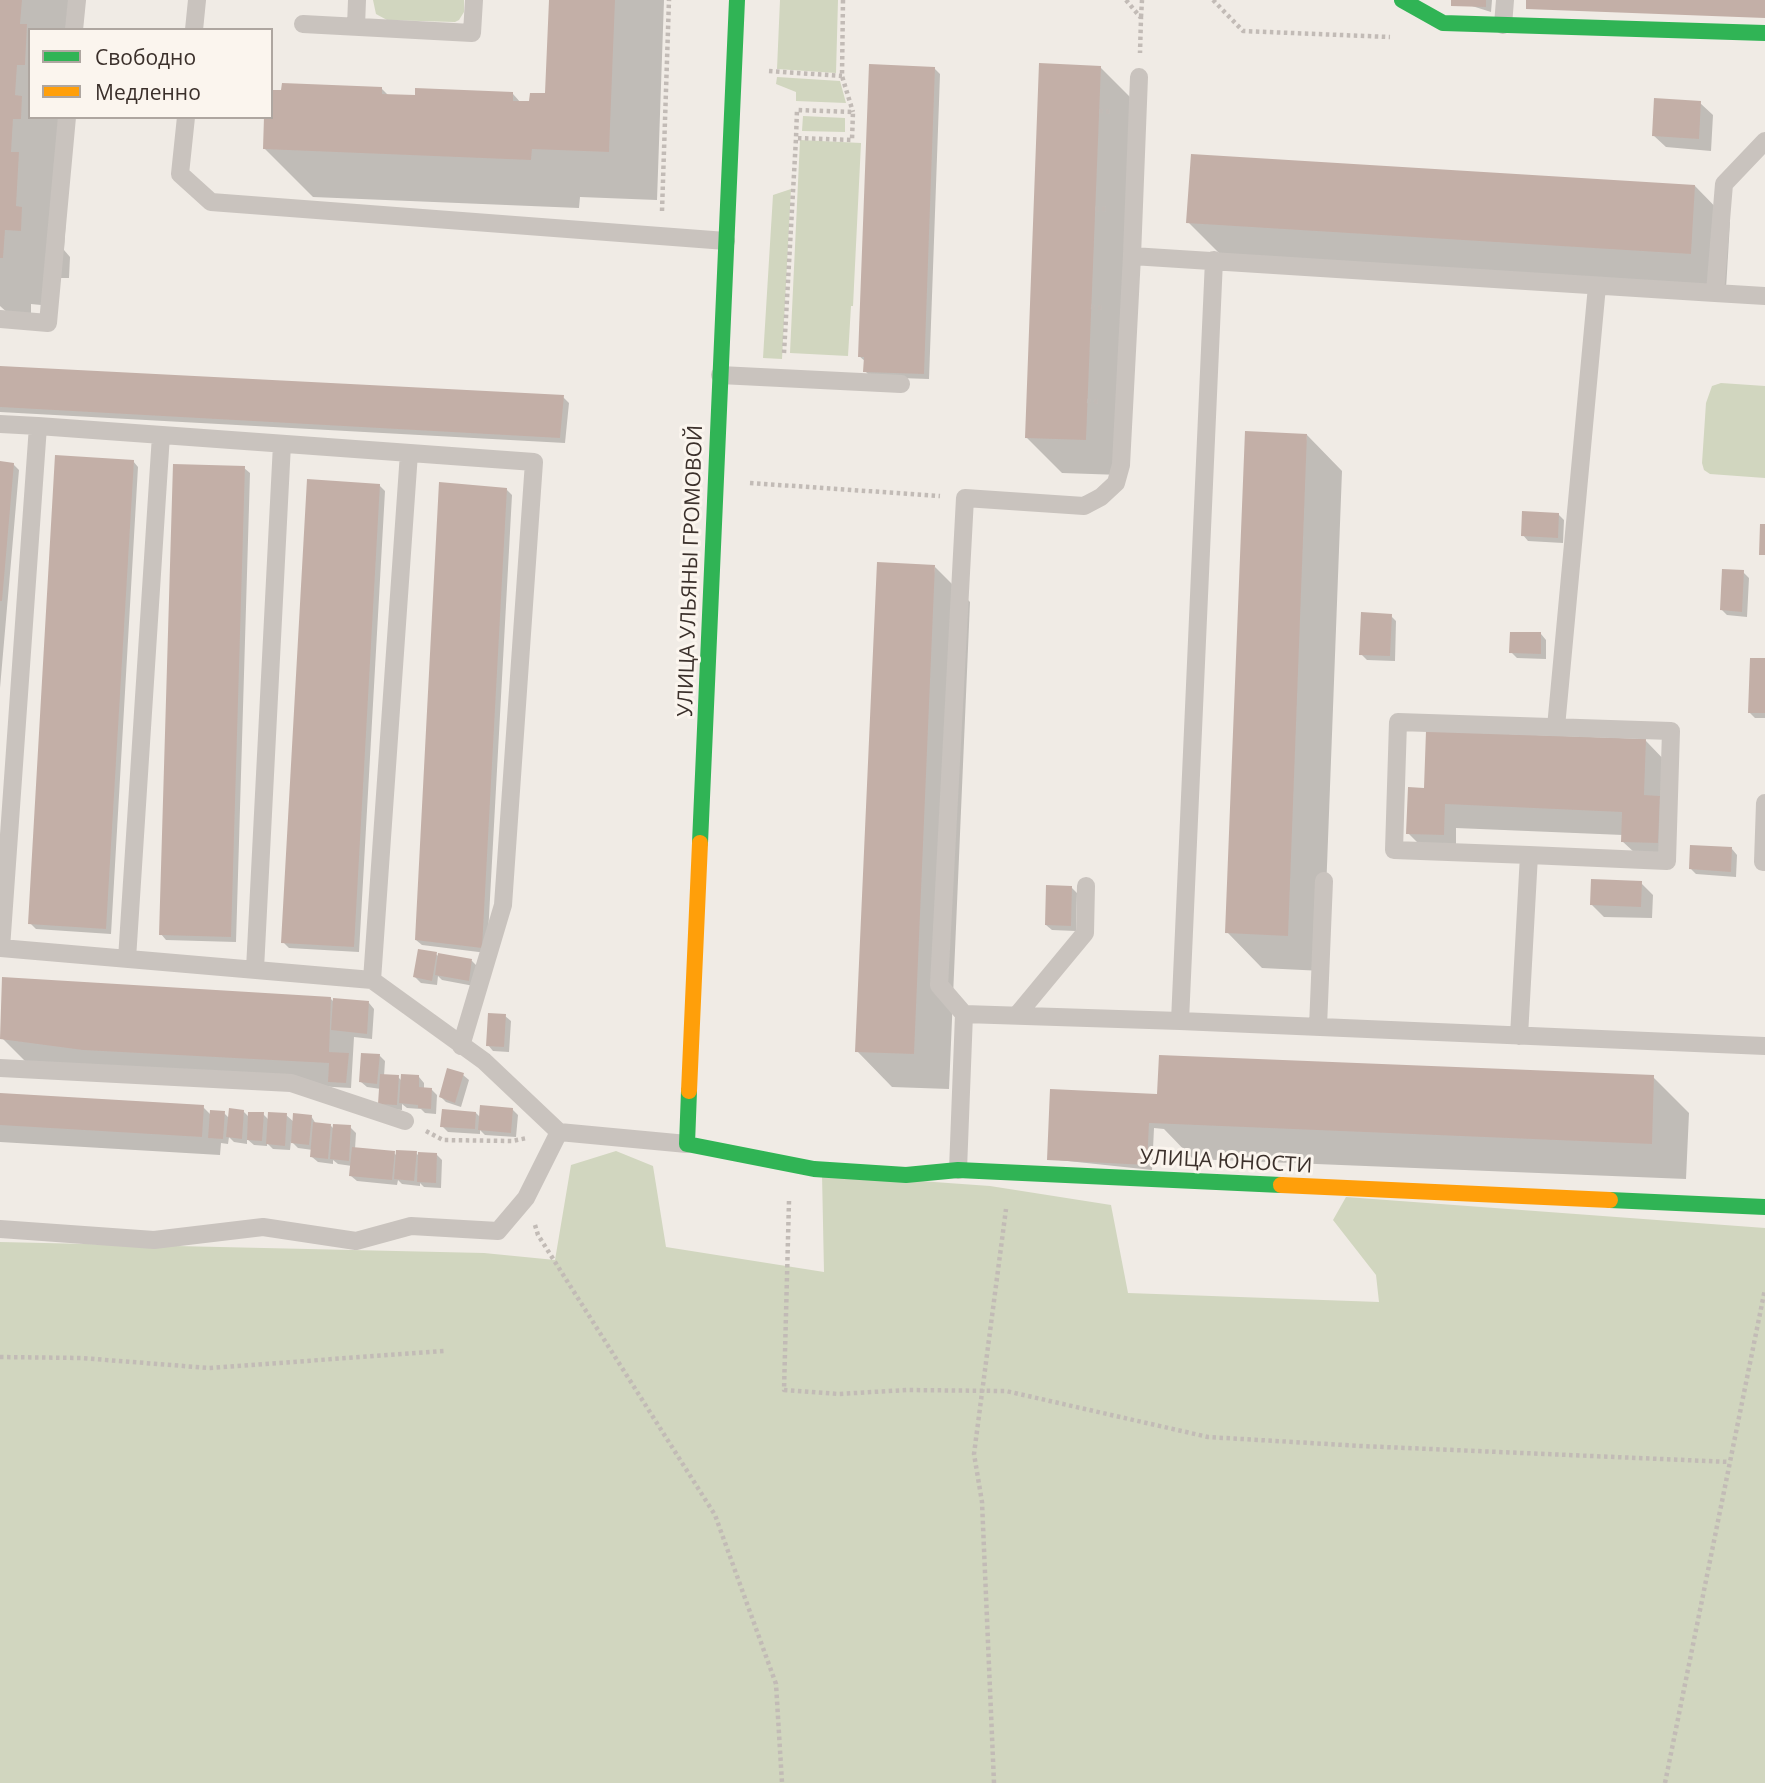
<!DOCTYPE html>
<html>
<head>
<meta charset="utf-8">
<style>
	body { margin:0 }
	#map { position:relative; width:1765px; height:1783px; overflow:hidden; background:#f0ebe5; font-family:"Open Sans",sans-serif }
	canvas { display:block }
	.legend { position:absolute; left:28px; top:28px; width:245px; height:91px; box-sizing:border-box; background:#fbf5ee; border:2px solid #aea6a0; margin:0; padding:9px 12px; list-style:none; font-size:21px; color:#3b302b }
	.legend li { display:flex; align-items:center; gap:14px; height:35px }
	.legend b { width:35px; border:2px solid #aea6a0 }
</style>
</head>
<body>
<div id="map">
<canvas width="1765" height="1783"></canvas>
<ul class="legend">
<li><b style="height:9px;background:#30b455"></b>Свободно</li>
<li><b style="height:9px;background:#ff9f0a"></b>Медленно</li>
</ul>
</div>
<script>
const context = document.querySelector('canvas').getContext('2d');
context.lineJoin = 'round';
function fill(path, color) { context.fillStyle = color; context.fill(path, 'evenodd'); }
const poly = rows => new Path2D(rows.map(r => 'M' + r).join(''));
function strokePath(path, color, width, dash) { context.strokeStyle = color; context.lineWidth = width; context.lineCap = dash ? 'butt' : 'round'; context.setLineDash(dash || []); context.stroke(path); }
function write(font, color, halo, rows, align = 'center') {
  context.font = font + ' "Open Sans",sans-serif'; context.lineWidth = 6; context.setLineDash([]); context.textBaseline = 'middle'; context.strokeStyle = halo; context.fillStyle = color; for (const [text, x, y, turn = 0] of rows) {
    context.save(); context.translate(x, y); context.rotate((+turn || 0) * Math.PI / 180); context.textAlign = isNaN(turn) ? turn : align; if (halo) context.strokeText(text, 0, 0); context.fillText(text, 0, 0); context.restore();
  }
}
fill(poly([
	[373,0,464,0,464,12,459,20,455,22,387,20,376,14],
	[780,0,838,0,836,73,777,69],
	[777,77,840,81,846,103,796,101,796,92,776,84],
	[803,116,845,118,845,132,802,131],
	[800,140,861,143,853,306,851,306,848,356,790,353],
	[791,189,782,359,763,358,773,195],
	[1721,383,1765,386,1765,478,1710,474,1704,470,1702,463,1706,403,1712,386],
	[616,1151,653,1166,666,1247,824,1272,822,1174,990,1186,1111,1205,1128,1293,1379,1302,1376,1275,1333,1220,1346,1197,1765,1228,1765,1783,0,1783,0,1242,484,1253,555,1260,571,1165]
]), '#d1d6bf');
fill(poly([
	[0,0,81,0,79,30,30,30,30,117,65,117,67,202,64,250,70,257,69,278,53,278,51,306,31,304,31,315,9,314,0,306],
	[551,0,664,0,657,200,580,197,579,208,313,197,264,148,271,117,381,88,389,96,513,94,521,103,531,103,547,95],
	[1453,0,1492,0,1491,12],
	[1100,67,1136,103,1121,475,1062,473,1026,437],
	[934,68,940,74,929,379,871,377,865,371,866,362,859,356],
	[1700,103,1713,115,1711,151,1666,147,1653,135],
	[1695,186,1730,222,1726,289,1224,258,1188,222],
	[0,368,563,397,569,403,565,443,0,412],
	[1307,435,1342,471,1323,971,1262,968,1227,932],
	[133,461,138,467,111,934,36,929,30,923],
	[0,463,13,464,19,470,0,688],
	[244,468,250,473,236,942,166,940,161,934],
	[379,485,385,491,359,952,289,948,283,942],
	[506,489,512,495,487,953,422,945,416,940],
	[1558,514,1564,520,1563,543,1528,541,1523,535],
	[935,567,970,602,949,1089,892,1087,857,1051],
	[1743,572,1749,578,1747,617,1727,615,1722,610],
	[1391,616,1396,621,1395,661,1367,660,1361,654],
	[1541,634,1546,640,1546,659,1517,658,1511,652],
	[1765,660,1765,718,1755,718,1749,712],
	[1646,741,1670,766,1670,854,1635,853,1622,841,1623,835,1456,828,1456,846,1420,845,1408,833,1423,790],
	[1732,849,1737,855,1736,877,1696,874,1691,869],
	[1641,883,1653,895,1652,918,1604,917,1592,905],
	[1071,887,1077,893,1076,931,1052,930,1046,925],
	[436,954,439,957,472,961,477,966,474,986,442,980,438,976,437,985,421,983,415,977],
	[330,998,335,1003,369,1003,374,1009,372,1039,354,1037,351,1088,108,1074,27,1063,2,1038],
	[505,1016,511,1021,509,1052,493,1051,488,1045],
	[379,1055,385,1061,384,1076,398,1077,402,1081,419,1077,424,1083,424,1089,432,1090,437,1095,436,1114,425,1113,421,1109,407,1108,402,1104,402,1110,386,1109,380,1103,381,1089,367,1087,361,1082],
	[463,1075,469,1080,461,1107,446,1102,441,1097],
	[1653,1077,1689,1113,1686,1179,1193,1159,1164,1129,1154,1128,1152,1170,1049,1159,1157,1095],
	[0,1095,203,1107,211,1115,224,1113,230,1119,243,1111,250,1118,263,1114,269,1120,286,1115,294,1122,311,1116,316,1124,330,1125,334,1129,350,1127,356,1133,355,1149,394,1153,397,1156,416,1153,419,1156,436,1154,442,1160,441,1188,424,1187,420,1183,420,1186,402,1184,398,1180,397,1185,357,1181,351,1176,352,1166,338,1164,333,1160,333,1164,318,1162,312,1157,313,1150,298,1148,291,1141,290,1150,273,1149,267,1143,267,1146,254,1145,247,1139,247,1144,234,1142,229,1137,228,1144,221,1143,220,1155,0,1142],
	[512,1109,518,1115,516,1137,485,1135,480,1130,480,1134,448,1132,442,1126,476,1113,481,1118]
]), '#0003');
fill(poly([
	[0,0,22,0,20,24,27,24,25,65,17,65,15,95,22,96,21,119,13,119,11,152,19,152,16,206,22,207,21,231,5,230,3,258,0,258],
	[549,0,615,0,609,152,532,149,531,160,263,149,264,117,271,117,271,90,281,90,282,83,382,87,382,94,415,95,415,88,513,92,513,101,529,101,530,93,545,93],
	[1451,0,1486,0,1486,7,1451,6],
	[1526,0,1765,0,1765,18,1526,9],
	[1039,63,1101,66,1086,440,1025,438],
	[869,64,935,67,924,374,863,372,864,357,858,357],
	[1654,98,1701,101,1699,139,1652,136],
	[1191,154,1695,185,1691,254,1186,223],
	[0,366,564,395,560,438,0,407],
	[1245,431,1307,434,1288,936,1225,933],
	[55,455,134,460,106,929,28,924],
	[0,461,14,463,2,601,0,601],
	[173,464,245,466,231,937,159,935],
	[307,479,380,484,354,947,281,943],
	[439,482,507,488,482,948,415,940],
	[1522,511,1559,513,1558,538,1521,536],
	[1760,524,1765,524,1765,555,1759,555],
	[877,562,935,565,914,1054,855,1052],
	[1722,569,1744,570,1742,612,1720,610],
	[1361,612,1392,614,1390,656,1359,655],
	[1510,632,1541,632,1541,654,1509,653],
	[1750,658,1765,658,1765,713,1748,713],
	[1426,731,1646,739,1644,795,1660,796,1658,843,1621,842,1622,812,1445,804,1444,835,1406,834,1408,787,1424,788],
	[1690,845,1732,847,1731,872,1689,869],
	[1591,879,1642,881,1641,907,1590,905],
	[1046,885,1072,886,1071,926,1045,925],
	[418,949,437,952,432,981,413,977],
	[438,953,472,959,469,981,435,975],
	[2,977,331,997,329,1052,349,1053,346,1083,328,1082,329,1063,83,1050,0,1039],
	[333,998,369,1001,367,1034,331,1030],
	[488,1013,506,1014,504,1047,486,1046],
	[361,1053,380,1054,377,1084,359,1082],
	[1159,1055,1654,1075,1652,1144,1149,1123,1147,1165,1047,1160,1050,1089,1157,1094],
	[447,1068,464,1073,455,1103,439,1097],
	[380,1074,399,1075,397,1105,378,1104],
	[401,1074,419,1075,419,1087,432,1088,431,1109,418,1108,418,1105,399,1103],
	[0,1093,204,1105,202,1137,0,1125],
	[480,1105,513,1108,511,1133,478,1130],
	[229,1108,244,1110,242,1139,226,1137],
	[442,1109,476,1112,475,1129,440,1127],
	[210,1110,225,1111,223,1139,208,1138],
	[248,1112,264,1112,262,1141,247,1140],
	[268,1112,287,1113,285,1146,266,1144],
	[293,1113,312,1115,309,1145,291,1143],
	[313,1122,331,1124,328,1159,310,1157],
	[333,1124,351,1125,349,1161,330,1159],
	[352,1147,395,1151,392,1180,349,1176],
	[396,1150,417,1151,414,1181,394,1179],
	[418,1152,437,1153,436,1183,417,1182]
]), '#c3afa7');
strokePath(poly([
	[843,0,842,76,853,112],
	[1126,0,1141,18,1140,53],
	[1213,0,1243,31,1390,37],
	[1141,17,1142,0],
	[769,71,842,76],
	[1099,111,1112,112],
	[1095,209,1108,209],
	[662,211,669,0],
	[1091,307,1104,308],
	[784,353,796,138,797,110,853,112,852,140,796,138],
	[1087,401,1100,402],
	[750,483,940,496],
	[426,1131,443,1140,512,1141,527,1138],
	[789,1201,784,1390,838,1394,907,1390,1006,1391,1208,1437,1361,1446,1730,1462],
	[535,1225,538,1235,715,1515,776,1684,782,1783],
	[0,1357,81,1358,209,1368,444,1351],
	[994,1783,982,1502,974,1454,1006,1209],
	[1665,1783,1765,1289]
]), '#c2bbb6', 4.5, [3.5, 3.5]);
strokePath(poly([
	[303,24,472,33,474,0],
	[1503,25,1505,0],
	[356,27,357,0],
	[74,30,77,0],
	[194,30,197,0],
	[186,117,180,174,211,202,726,241],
	[1765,141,1724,184,1715,293,1765,296],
	[1132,256,1139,77],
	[1214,260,1180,1021,1765,1046],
	[0,319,48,323,67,117],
	[720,375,901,384],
	[0,424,38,426,1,948,372,980,484,1061,559,1132],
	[38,426,534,462,503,905,461,1046],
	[1556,727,1597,286],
	[1765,803,1763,862,1765,862],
	[127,959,161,435],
	[255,969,282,444],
	[372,980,409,453],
	[1017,1015,1085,933,1086,886],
	[1180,1021,964,1014,939,985,965,498,1084,506,1101,497,1116,483,1121,465,1132,256,1715,293],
	[1318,1027,1324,881],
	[1519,1036,1529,855,1667,861,1671,731,1398,722,1394,850,1529,855],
	[0,1068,291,1083,405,1121],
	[958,1170,964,1014],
	[0,1229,154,1240,263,1227,356,1241,411,1226,498,1231,526,1198,559,1132,687,1144]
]), '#c9c3be', 18);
strokePath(poly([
	[1402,0,1443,23,1765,33],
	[700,843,737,0],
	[689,1091,687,1144,814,1169,906,1175,958,1170,1281,1185],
	[1610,1200,1765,1207]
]), '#30b455', 16);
strokePath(poly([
	[689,1091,700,843],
	[1281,1185,1610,1200]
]), '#ff9f0a', 16);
write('21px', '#3b302b', '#fbf5ee', [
	["УЛИЦА УЛЬЯНЫ ГРОМОВОЙ",691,571,-88],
	["УЛИЦА ЮНОСТИ",1226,1162,3]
]);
</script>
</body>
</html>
